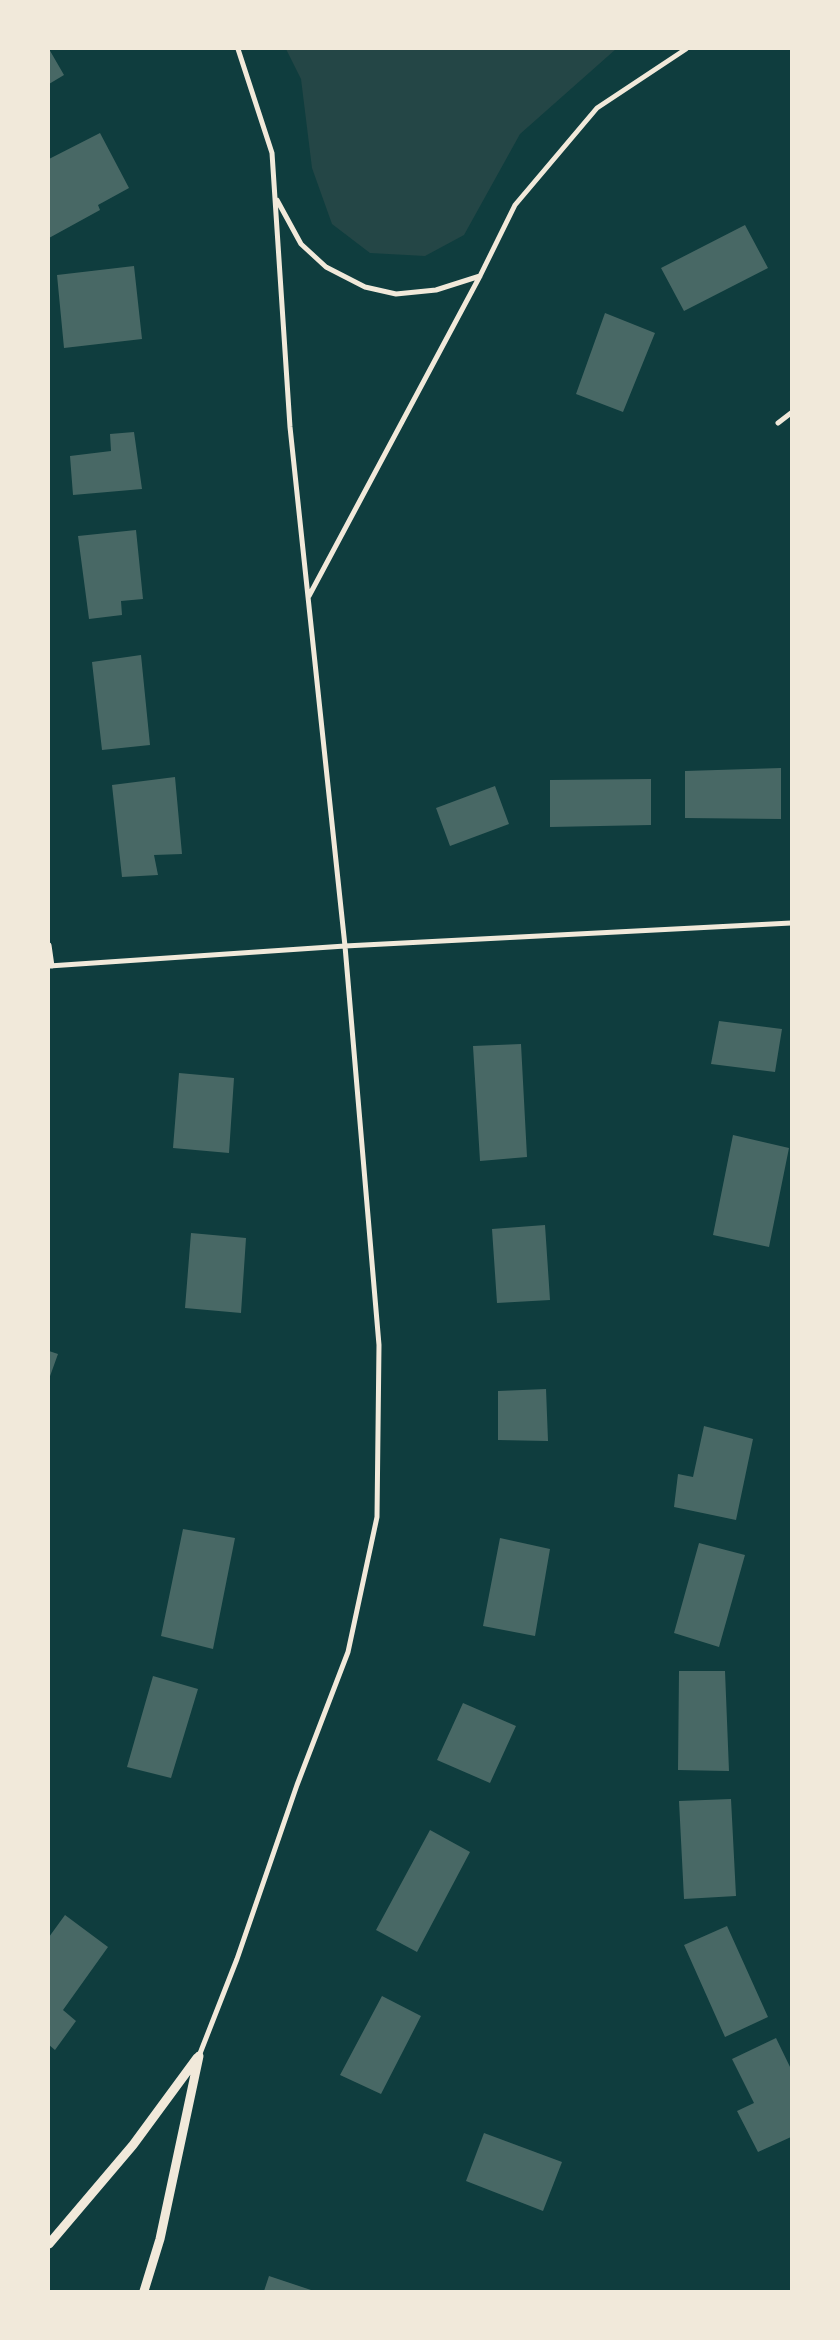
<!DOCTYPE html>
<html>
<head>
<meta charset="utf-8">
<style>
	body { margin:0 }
	#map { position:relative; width:840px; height:2340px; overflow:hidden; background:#0f3d3e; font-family:Helvetica,sans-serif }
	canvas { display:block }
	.frame { position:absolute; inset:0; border:50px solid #f1e9da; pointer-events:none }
</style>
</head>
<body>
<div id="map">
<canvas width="840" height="2340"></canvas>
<div class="frame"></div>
</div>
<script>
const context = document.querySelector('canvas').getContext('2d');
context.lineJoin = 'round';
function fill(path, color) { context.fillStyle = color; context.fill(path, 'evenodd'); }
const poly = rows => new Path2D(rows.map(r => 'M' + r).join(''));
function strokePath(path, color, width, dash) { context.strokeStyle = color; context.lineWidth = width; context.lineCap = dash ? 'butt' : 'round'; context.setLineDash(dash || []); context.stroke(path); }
fill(poly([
	[286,49,616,49,520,134,464,235,425,256,370,253,332,224,312,168,301,79]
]), '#244646');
fill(poly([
	[49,49,64,75,49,84],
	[100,133,129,188,98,205,100,210,49,238,49,159],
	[745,225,768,268,684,311,661,268],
	[134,266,142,339,64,348,57,275],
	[605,313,655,333,623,412,576,394],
	[134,432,142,489,73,495,70,456,111,451,110,434],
	[136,530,143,599,121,601,122,615,89,619,78,536],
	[141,655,150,745,102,750,92,662],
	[781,768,781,819,685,818,685,771],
	[175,777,182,854,154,855,158,875,122,877,112,785],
	[651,779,651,825,550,827,550,780],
	[495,786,509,824,450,846,436,808],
	[719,1021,782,1029,775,1072,711,1064],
	[521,1044,527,1157,480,1161,473,1046],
	[179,1073,234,1078,229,1153,173,1148],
	[733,1135,789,1148,769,1247,713,1235],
	[545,1225,550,1300,497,1303,492,1229],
	[191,1233,246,1238,241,1313,185,1308],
	[49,1351,58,1354,49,1379],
	[546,1389,548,1441,498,1440,498,1391],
	[704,1426,753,1439,736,1520,674,1507,678,1474,693,1477],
	[183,1529,235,1538,213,1649,161,1636],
	[500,1538,550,1549,535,1636,483,1626],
	[699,1543,745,1555,719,1647,674,1633],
	[679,1671,725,1671,729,1771,678,1770],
	[153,1676,198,1689,171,1778,127,1767],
	[463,1703,516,1726,490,1783,437,1760],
	[731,1799,736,1896,684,1899,679,1801],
	[430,1830,470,1852,417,1952,376,1930],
	[65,1915,108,1947,63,2010,76,2021,55,2050,49,2045,49,1937],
	[727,1926,768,2017,725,2037,684,1945],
	[382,1996,421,2016,381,2094,340,2075],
	[776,2038,791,2069,791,2137,758,2152,737,2111,754,2103,732,2059],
	[484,2133,562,2162,543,2211,466,2181],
	[269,2276,314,2291,264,2291]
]), '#486865');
strokePath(poly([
	[277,200,301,244,326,267,365,287,396,294,436,290,480,276],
	[778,423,791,413],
	[309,596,480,276,515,205,597,108,686,49],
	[49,945,52,966],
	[49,966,345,946,791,923],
	[199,2056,237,1959,297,1785,348,1652,377,1517,379,1345,345,946,290,427,272,153,238,49]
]), '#f1e9da', 5);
strokePath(poly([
	[49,2244,133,2145,197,2058],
	[144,2291,160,2239,199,2056]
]), '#f1e9da', 9);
</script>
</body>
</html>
